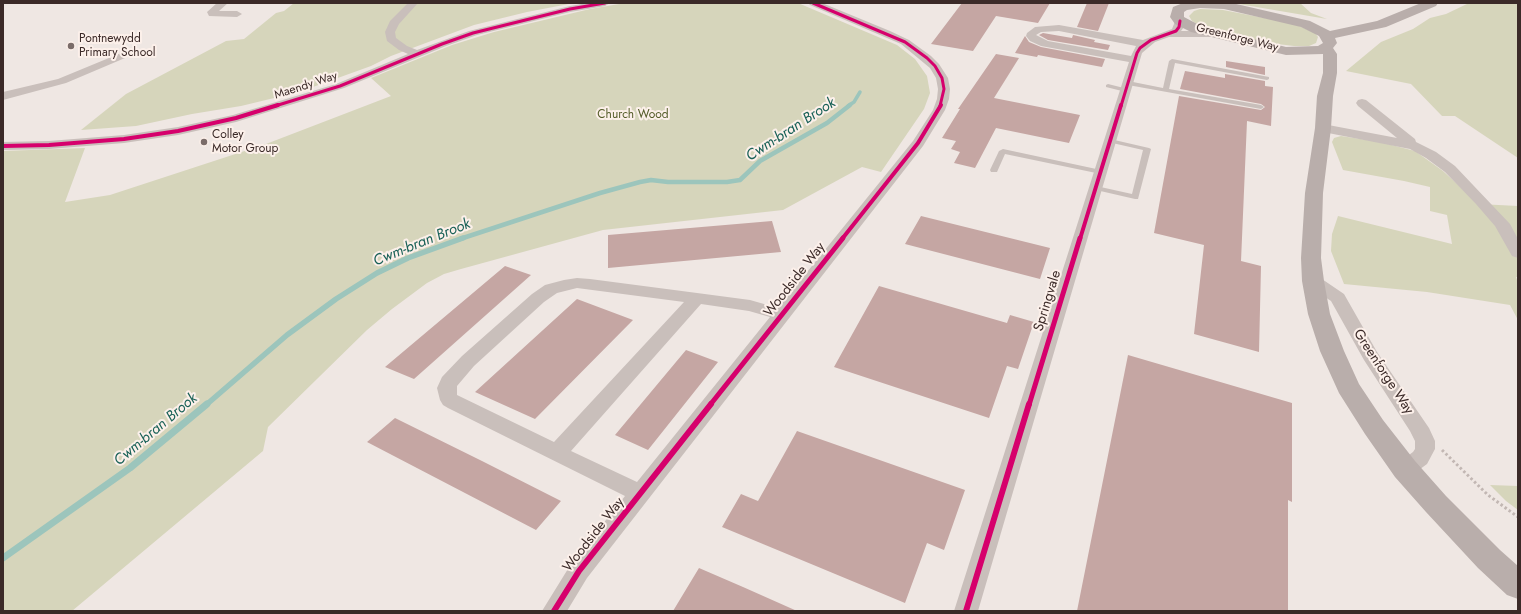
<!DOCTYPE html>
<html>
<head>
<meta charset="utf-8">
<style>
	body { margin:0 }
	#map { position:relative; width:1521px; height:614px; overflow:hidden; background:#efe7e3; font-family:Jost,sans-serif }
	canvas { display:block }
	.frame { position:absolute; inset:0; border:4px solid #3b2a28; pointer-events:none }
</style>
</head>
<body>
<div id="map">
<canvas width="1521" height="614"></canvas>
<div class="frame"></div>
</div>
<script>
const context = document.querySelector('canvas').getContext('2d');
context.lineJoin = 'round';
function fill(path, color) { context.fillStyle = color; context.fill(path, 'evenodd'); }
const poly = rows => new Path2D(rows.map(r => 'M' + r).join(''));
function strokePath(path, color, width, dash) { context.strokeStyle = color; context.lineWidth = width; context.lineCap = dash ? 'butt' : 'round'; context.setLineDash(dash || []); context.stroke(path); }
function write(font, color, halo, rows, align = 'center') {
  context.font = font + ' Jost,sans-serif'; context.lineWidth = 4; context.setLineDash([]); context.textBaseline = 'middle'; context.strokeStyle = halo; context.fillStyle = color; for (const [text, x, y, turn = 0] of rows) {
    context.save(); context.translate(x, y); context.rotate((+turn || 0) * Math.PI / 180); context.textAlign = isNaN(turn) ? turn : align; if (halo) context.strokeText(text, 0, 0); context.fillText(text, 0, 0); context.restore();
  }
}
fill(poly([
	[294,3,574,3,527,12,474,25,391,56,371,66,299,92,241,106,192,114,136,126,81,130,126,94,226,41,244,39,276,13,284,11],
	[625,3,798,3,897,45,915,59,927,76,930,93,924,109,881,172,862,167,783,210,603,230,461,269,444,274,427,283,392,309,367,330,268,427,263,451,72,611,3,611,3,151,85,148,65,202,110,195,266,144,391,96,371,78,452,45,494,32,590,9],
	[1233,3,1300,3,1311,13,1327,19],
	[1469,3,1518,3,1518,158,1455,116,1442,116,1411,84,1346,71,1381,42,1413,29,1430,18,1446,14],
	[1200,9,1223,10,1280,21,1297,25,1315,33,1318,37,1316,43,1309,46,1294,46,1261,42,1200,26,1192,21,1189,16,1194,11],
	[1341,136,1380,142,1415,151,1443,171,1479,204,1518,206,1518,277,1516,277,1518,283,1518,320,1510,305,1427,292,1344,284,1331,251,1332,234,1338,216,1452,244,1447,215,1430,211,1430,187,1404,181,1343,170,1332,142,1334,138],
	[1490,485,1518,486,1518,510,1506,501]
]), '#d6d5bb');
strokePath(poly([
	[848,106,854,102,860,92]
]), '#9cc5bc', 3.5);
strokePath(poly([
	[460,239,600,193,640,182,651,180,668,182,727,182,740,180,760,161,827,123,850,105]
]), '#9cc5bc', 4.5);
strokePath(poly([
	[206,405,287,335,336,299,377,273,408,258,463,238]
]), '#9cc5bc', 5.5);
strokePath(poly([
	[3,558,130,468,207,404]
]), '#9cc5bc', 7);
fill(poly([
	[962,3,1050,3,1038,23,996,16,973,51,931,44],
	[1087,3,1109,3,1098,31,1077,27],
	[1043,33,1072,38,1073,35,1095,40,1094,42,1110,45,1108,50,1048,40,1039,35],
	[1025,36,1029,42,1041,47,1105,59,1102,67,1038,55,1037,57,1015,53],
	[996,54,1019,58,994,98,1080,115,1069,143,996,128,975,168,954,163,960,152,951,149,956,141,942,138,960,109,958,109],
	[1226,61,1265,67,1265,75,1226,67],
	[1185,71,1225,78,1225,74,1265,81,1265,86,1273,87,1271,126,1247,121,1241,261,1261,266,1259,352,1194,334,1204,245,1154,233,1179,96,1261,110,1265,107,1261,104,1180,89],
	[921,216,1050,248,1040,279,905,244],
	[772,221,781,252,608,268,608,235],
	[505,266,531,275,414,379,385,367],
	[879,286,1007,323,1010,315,1034,322,1018,369,1007,366,989,418,834,367],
	[577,299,633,320,535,419,475,392],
	[686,350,718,362,648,450,615,435],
	[1128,355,1292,403,1292,502,1288,500,1288,611,1077,611],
	[395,418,482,461,561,501,536,530,367,442],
	[797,431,965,490,944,550,927,543,905,603,722,527,741,494,758,501],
	[699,568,743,587,797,611,673,611]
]), '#c5a6a3');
strokePath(poly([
	[1442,450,1488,495,1518,517]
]), '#c2b7b3', 3, [2.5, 2.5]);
fill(poly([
	[1172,59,1269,77,1269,79,1267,80,1175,63,1169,89,1261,105,1264,107,1261,109,1128,85,1125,83,1128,81,1163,88,1169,61,1172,59],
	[1108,84,1128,89,1129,90,1126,92,1106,87,1106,85,1108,84],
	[1110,139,1149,148,1151,149,1138,199,1135,199,1096,190,1092,188,1096,186,1132,194,1143,150,1108,142,1108,140,1110,139],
	[1003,149,1101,170,1105,172,1101,174,1005,154,997,172,991,172,990,170,999,151,1003,149]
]), '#c9bfbb');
fill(poly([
	[217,3,228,3,219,11,237,11,242,14,237,17,209,16,207,12,217,3],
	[408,3,418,3,399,24,395,32,396,38,407,46,417,50,469,31,570,6,588,3,610,3,605,6,570,12,477,35,446,46,344,88,236,122,178,135,124,143,49,149,3,150,3,142,49,141,124,135,178,127,233,115,336,84,408,54,399,50,387,41,385,32,390,21,408,3],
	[808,3,822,3,890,31,909,40,931,56,939,64,948,78,950,89,949,99,945,110,923,146,587,578,567,611,542,611,571,564,625,496,448,408,443,405,440,400,437,388,442,377,462,356,532,294,545,285,564,280,577,278,590,279,697,293,750,300,778,308,913,141,933,110,937,99,938,89,936,78,930,68,901,44,810,5,808,3],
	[577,288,684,302,554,442,457,395,457,386,474,366,544,302,557,293,577,288],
	[701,304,749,311,770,317,637,482,571,451,701,304],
	[1180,18,1185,21,1184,27,1181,31,1213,31,1218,34,1213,37,1169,37,1155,42,1142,53,978,611,954,611,1129,62,1041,46,1030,41,1026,36,1027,33,1035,27,1059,25,1143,40,1172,29,1176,19,1180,18],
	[1059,31,1136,46,1131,56,1048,41,1036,35,1041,32,1059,31],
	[121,53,125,54,127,56,125,58,66,83,3,100,3,92,58,79,121,53],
	[1362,99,1366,100,1415,139,1416,142,1436,152,1455,166,1510,224,1518,239,1518,258,1512,256,1495,226,1476,204,1445,172,1426,158,1410,149,1323,132,1318,131,1317,128,1318,125,1323,124,1397,138,1358,106,1356,103,1358,100,1362,99],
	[1313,276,1319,277,1344,294,1377,352,1429,428,1435,441,1435,449,1427,464,1412,475,1405,477,1398,475,1395,469,1398,463,1413,452,1415,449,1415,441,1410,431,1364,360,1331,301,1307,285,1305,281,1307,277,1313,276]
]), '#c9bfbb');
fill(poly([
	[1183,3,1232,3,1310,21,1330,31,1377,21,1421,3,1438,3,1436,6,1386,27,1335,38,1337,43,1333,48,1337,54,1337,73,1333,96,1331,128,1323,193,1321,258,1324,281,1330,314,1344,351,1359,384,1383,420,1415,461,1446,496,1500,550,1518,566,1518,599,1507,595,1478,568,1426,512,1395,477,1365,434,1339,393,1320,351,1308,314,1302,281,1301,258,1305,193,1315,128,1317,96,1323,73,1323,54,1286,55,1191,32,1175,24,1170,17,1173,7,1183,3],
	[1200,8,1224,9,1301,27,1319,36,1323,43,1318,46,1286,47,1201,26,1184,17,1184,12,1187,10,1200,8]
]), '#b9aeab');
strokePath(poly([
	[813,3,905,42,927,58,935,66,942,78,944,89,940,106],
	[275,106,340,86,442,44,473,33,570,9,605,3],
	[1121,106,1137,53,1140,48,1151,40,1176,31,1179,27,1180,21]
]), '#d6006c', 3);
strokePath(poly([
	[3,146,49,145,124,139,178,131,236,118,278,105],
	[842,239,918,143,941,105],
	[1080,239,1121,105]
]), '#d6006c', 4);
strokePath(poly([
	[710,405,843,238],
	[1029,405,1080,238]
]), '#d6006c', 5);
strokePath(poly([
	[554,611,579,571,711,404],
	[966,611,1029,404]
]), '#d6006c', 6);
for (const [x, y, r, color] of [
	[71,46,4,"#7a6c69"],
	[204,142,4,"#7a6c69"]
]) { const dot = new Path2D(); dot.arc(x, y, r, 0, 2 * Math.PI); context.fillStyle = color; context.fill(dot); strokePath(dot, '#fcf0ea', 1.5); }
write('12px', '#3b2a28', '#fcf0ea', [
	["Greenforge Way",1237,38,14],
	["Maendy Way",306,86,-18]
]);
write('12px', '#3b2a28', '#fcf0ea', [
	["Pontnewydd",79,39],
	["Primary School",79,53],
	["Colley",212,135],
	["Motor Group",212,149]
], 'left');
write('12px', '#545c29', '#fcf0ea', [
	["Church Wood",633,115]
]);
write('14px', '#3b2a28', '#fcf0ea', [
	["Woodside Way",795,280,-52],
	["Springvale",1048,301,-73],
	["Greenforge Way",1383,372,57],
	["Woodside Way",594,535,-52]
]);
write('italic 15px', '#196157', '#fcf0ea', [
	["Cwm-bran Brook",791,130,-33],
	["Cwm-bran Brook",422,243,-22],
	["Cwm-bran Brook",156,430,-40]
]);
</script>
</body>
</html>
